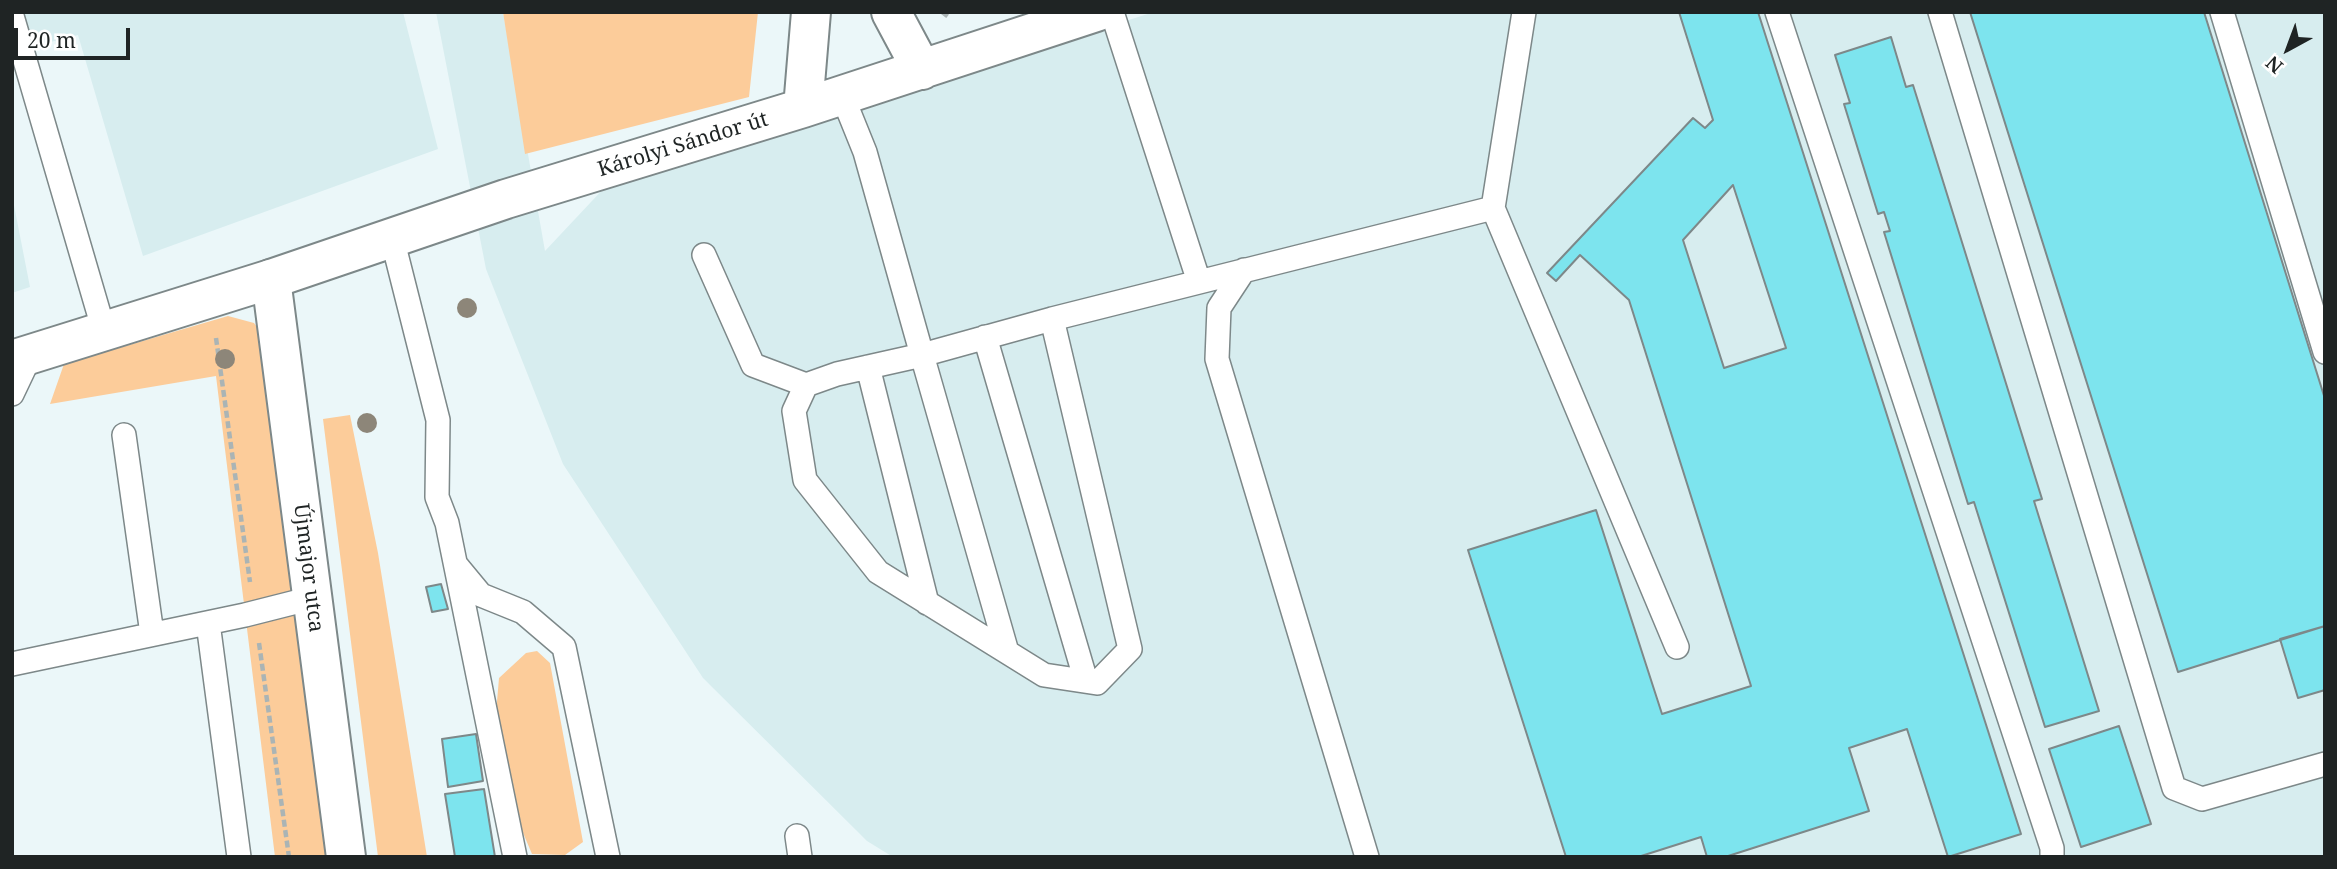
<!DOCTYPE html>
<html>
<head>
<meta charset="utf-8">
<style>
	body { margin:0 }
	#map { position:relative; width:2337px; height:869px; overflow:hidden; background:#ebf7f9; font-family:"Noto Serif",serif }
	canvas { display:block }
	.frame { position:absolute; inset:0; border:14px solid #1f2424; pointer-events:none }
	.north { position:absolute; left:2253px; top:14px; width:70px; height:70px; -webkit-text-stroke:5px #fff; paint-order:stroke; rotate:221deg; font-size:19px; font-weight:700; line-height:28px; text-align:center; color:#1f2424 }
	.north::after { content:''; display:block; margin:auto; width:24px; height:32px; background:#1f2424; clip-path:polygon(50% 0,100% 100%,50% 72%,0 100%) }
	.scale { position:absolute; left:14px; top:28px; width:116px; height:32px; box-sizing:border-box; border:4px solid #1f2424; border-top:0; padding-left:9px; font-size:21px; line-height:24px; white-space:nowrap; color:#1f2424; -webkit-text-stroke:5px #fff; paint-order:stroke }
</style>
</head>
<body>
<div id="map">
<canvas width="2337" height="869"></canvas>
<div class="frame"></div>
<div class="north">N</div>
<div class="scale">20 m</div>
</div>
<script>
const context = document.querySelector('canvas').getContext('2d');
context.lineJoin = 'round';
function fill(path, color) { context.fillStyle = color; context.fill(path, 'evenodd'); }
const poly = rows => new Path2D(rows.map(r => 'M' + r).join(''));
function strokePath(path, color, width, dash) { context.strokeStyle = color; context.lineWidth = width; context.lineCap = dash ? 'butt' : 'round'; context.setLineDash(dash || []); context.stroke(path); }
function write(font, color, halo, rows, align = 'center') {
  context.font = font + ' "Noto Serif",serif'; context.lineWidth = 7; context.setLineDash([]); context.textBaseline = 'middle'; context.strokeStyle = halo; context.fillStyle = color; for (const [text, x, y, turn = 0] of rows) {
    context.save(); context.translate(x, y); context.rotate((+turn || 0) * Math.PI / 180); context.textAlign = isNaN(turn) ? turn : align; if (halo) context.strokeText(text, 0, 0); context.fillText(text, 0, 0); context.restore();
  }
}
fill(poly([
	[12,12,403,12,438,149,143,256,78,35,23,49],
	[436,12,503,12,545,251,606,186,1154,12,2325,12,2325,857,893,857,867,841,703,678,563,464,486,269],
	[12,195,30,287,12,293]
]), '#d7edef');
fill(poly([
	[503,12,758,12,749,97,525,154],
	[228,316,254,323,271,347,337,857,275,857,216,376,50,404,64,364],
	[350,415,378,553,427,857,378,857,323,419],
	[537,651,550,663,583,842,565,855,532,854,518,821,496,713,499,678,526,653]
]), '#fccc9a');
const building = poly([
	[1679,12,1758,12,2021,834,1948,857,1907,729,1849,748,1869,811,1725,857,1707,857,1701,837,1638,857,1566,857,1468,550,1596,510,1662,714,1751,686,1629,300,1580,255,1556,281,1547,273,1693,118,1705,128,1713,120,1679,12],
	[1733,185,1786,348,1724,368,1683,240,1733,185],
	[1970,12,2204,12,2325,399,2325,626,2178,672,1970,12],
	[1891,37,1906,87,1913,85,2042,499,2034,501,2099,711,2045,727,1974,502,1968,504,1884,232,1890,231,1884,212,1878,214,1844,104,1850,103,1835,55,1891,37],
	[441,584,448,609,432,612,426,587,441,584],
	[2325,626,2325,690,2298,698,2280,639,2325,626],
	[2119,726,2151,824,2081,847,2049,749,2119,726],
	[476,734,483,781,448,787,442,739,476,734],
	[484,789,495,857,455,857,445,794,484,789]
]);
fill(building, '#7de4ee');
strokePath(building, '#7d8889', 2);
const lane = poly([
	[1112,12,1199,282],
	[1777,12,2052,848,2052,857],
	[1940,12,2174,788,2202,799,2325,764],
	[2222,12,2325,352],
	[12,16,104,331],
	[842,95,865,152,922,355,1052,319,1493,208,1677,647],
	[1493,208,1524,12],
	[392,238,438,420,437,497,447,523,515,857],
	[704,255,753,365,806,385,837,374,922,355,1007,652],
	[1244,270,1219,308,1217,359,1367,857],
	[985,337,1086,681],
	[868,367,927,603],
	[806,385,794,411,805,480,878,572,1044,675,1097,683,1130,649,1052,319],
	[12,394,31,354],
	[124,435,152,634],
	[457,566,481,595,523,612,564,647,608,857],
	[208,623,239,857],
	[12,664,245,615,312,598],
	[797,836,800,857]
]);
const street = poly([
	[12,360,271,279]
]);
const secondary = poly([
	[891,12,922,70],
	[803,108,811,12],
	[346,857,271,279,506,199,803,108,1096,12]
]);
strokePath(lane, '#7d8889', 26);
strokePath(street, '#7d8889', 42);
strokePath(secondary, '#7d8889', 42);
strokePath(poly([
	[942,12,950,18],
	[216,338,250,582],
	[259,643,289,857]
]), '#aab4b5', 4.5, [7, 3.5]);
strokePath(lane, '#fff', 23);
strokePath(street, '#fff', 38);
strokePath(secondary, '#fff', 38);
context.fillStyle = '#8d8679';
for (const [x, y] of [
	[467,308],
	[225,359],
	[367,423]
]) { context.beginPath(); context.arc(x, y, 10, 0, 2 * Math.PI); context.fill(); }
write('21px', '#1f2424', '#fff', [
	["Károlyi Sándor út",683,145,-17],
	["Újmajor utca",308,568,83]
]);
</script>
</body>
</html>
